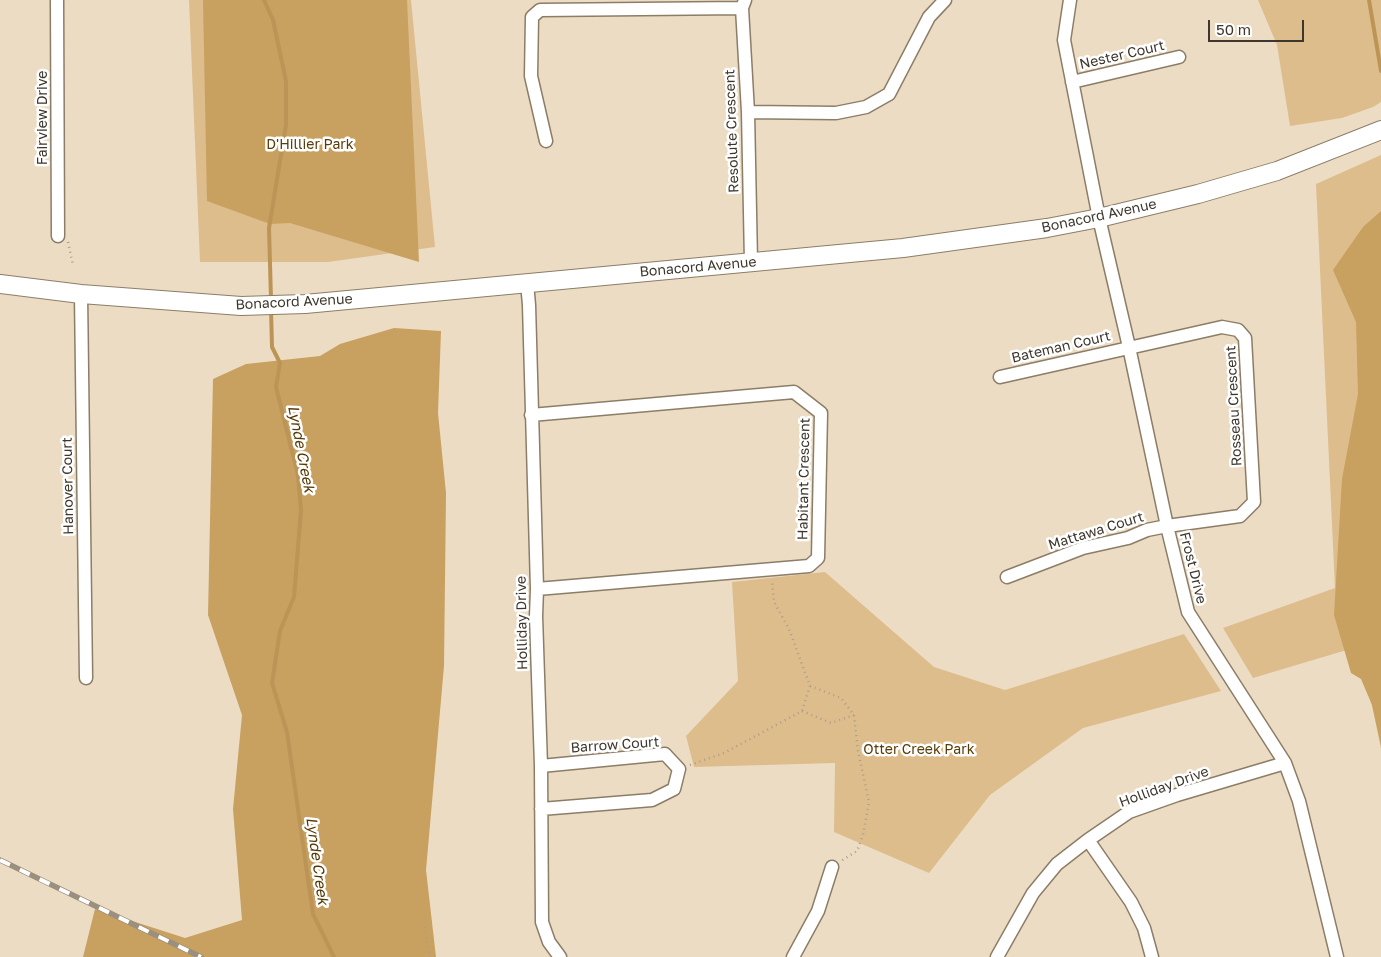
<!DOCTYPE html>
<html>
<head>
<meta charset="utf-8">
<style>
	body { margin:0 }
	#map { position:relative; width:1381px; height:957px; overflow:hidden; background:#eddcc4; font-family:"Golos Text",sans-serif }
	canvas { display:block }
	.scale { position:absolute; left:1208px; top:20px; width:96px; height:22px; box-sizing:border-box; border:2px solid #3d372d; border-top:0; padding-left:6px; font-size:15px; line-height:18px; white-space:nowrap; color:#3d372d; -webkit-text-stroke:4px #fff; paint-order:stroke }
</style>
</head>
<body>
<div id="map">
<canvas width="1381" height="957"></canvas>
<div class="scale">50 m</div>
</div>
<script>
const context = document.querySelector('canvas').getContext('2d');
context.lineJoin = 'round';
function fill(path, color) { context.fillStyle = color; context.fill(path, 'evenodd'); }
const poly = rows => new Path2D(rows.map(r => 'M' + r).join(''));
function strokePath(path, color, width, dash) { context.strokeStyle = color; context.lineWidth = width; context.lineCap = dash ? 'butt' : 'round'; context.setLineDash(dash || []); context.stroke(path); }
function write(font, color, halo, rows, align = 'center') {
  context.font = font + ' "Golos Text",sans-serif'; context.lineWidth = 5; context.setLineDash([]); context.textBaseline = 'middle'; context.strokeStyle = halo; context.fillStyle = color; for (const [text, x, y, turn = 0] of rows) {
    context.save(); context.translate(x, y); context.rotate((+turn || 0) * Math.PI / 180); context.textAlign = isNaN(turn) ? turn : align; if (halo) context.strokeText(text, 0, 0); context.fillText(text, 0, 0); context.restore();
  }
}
fill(poly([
	[189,0,411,0,435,247,328,262,200,262],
	[1258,0,1381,0,1381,102,1373,107,1342,118,1290,126,1277,45],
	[1381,155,1381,749,1360,646,1253,678,1223,628,1335,588,1316,184],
	[825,572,934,667,1005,690,1184,634,1221,691,1083,728,990,795,929,873,834,832,835,763,694,767,686,736,738,681,732,582]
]), '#ddbd8c');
fill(poly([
	[203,0,407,0,419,262,290,223,270,224,207,201],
	[1381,211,1381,746,1372,705,1361,679,1351,673,1334,615,1342,479,1358,394,1356,322,1333,270,1363,227],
	[394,328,441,331,438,413,446,493,444,666,426,870,436,957,83,957,95,909,185,938,242,920,233,809,242,715,208,615,213,379,246,364,320,356,340,344]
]), '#c8a060');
strokePath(poly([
	[264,0,273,20,286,81,286,125,269,228,271,299],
	[1369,0,1381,71],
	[271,309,272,347,280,363,276,387,298,475,301,510,294,597,280,631,272,683,287,732,313,914,334,957]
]), '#bc9455', 4);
const street = poly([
	[57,0,58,236],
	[745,0,742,8,748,112,751,262],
	[1070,0,1064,40,1099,218,1129,347,1167,526,1188,612,1285,763,1299,801,1337,957],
	[1072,82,1179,57],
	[748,112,836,113,866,107,889,94,929,17,945,0],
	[546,141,531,76,532,17,540,10,742,8],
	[527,283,529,305,537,589,536,616,541,766,542,922,549,942,560,957],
	[81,294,86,678],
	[1000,377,1222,327,1238,330,1245,338,1254,502,1240,516,1167,526,1147,530,1128,538,1083,548,1007,577],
	[531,415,794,392,821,413,818,558,809,566,537,589],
	[541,766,665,754,679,769,674,789,652,800,541,809],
	[1088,840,1131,902,1144,928,1152,957],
	[793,957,818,911,832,867],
	[997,957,1033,893,1057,864,1088,840,1129,812,1177,795,1285,763]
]);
const secondary = poly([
	[0,284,81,294,241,306,305,304,903,248,1047,228,1099,218,1198,194,1277,171,1381,130]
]);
strokePath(street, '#8c7d67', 15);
strokePath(secondary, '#8c7d67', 20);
strokePath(poly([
	[68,242,73,265],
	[810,686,841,698,854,715,858,751,869,802,863,835,857,851,841,861],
	[802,711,831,723,854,715],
	[690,765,724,753,802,711,810,686,789,629,774,602,772,580],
	[425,927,430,957]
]), '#ab9e8b', 2.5, [1, 4]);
strokePath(street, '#fff', 12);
strokePath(secondary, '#fff', 18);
const rail = poly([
	[0,860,201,957]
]);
strokePath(rail, '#9b8f7e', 5.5);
strokePath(rail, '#fff', 4, [11]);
write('14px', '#3d372d', '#fff', [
	["Nester Court",1122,55,-13],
	["Fairview Drive",43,118,-90],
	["Resolute Crescent",732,131,-92],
	["Bonacord Avenue",1099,216,-12],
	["Bonacord Avenue",698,267,-5],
	["Bonacord Avenue",294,302,-3],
	["Bateman Court",1061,347,-13],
	["Rosseau Crescent",1234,406,-93],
	["Habitant Crescent",804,479,-89],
	["Hanover Court",68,486,-91],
	["Mattawa Court",1096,531,-17],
	["Frost Drive",1193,568,76],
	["Holliday Drive",522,623,-91],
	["Barrow Court",615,745,-4],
	["Holliday Drive",1164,787,-20]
]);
write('14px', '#583d08', '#fff', [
	["D'Hillier Park",310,145],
	["Otter Creek Park",919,750]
]);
write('italic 15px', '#543802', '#fff', [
	["Lynde Creek",301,449,79],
	["Lynde Creek",317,861,82]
]);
</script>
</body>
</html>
